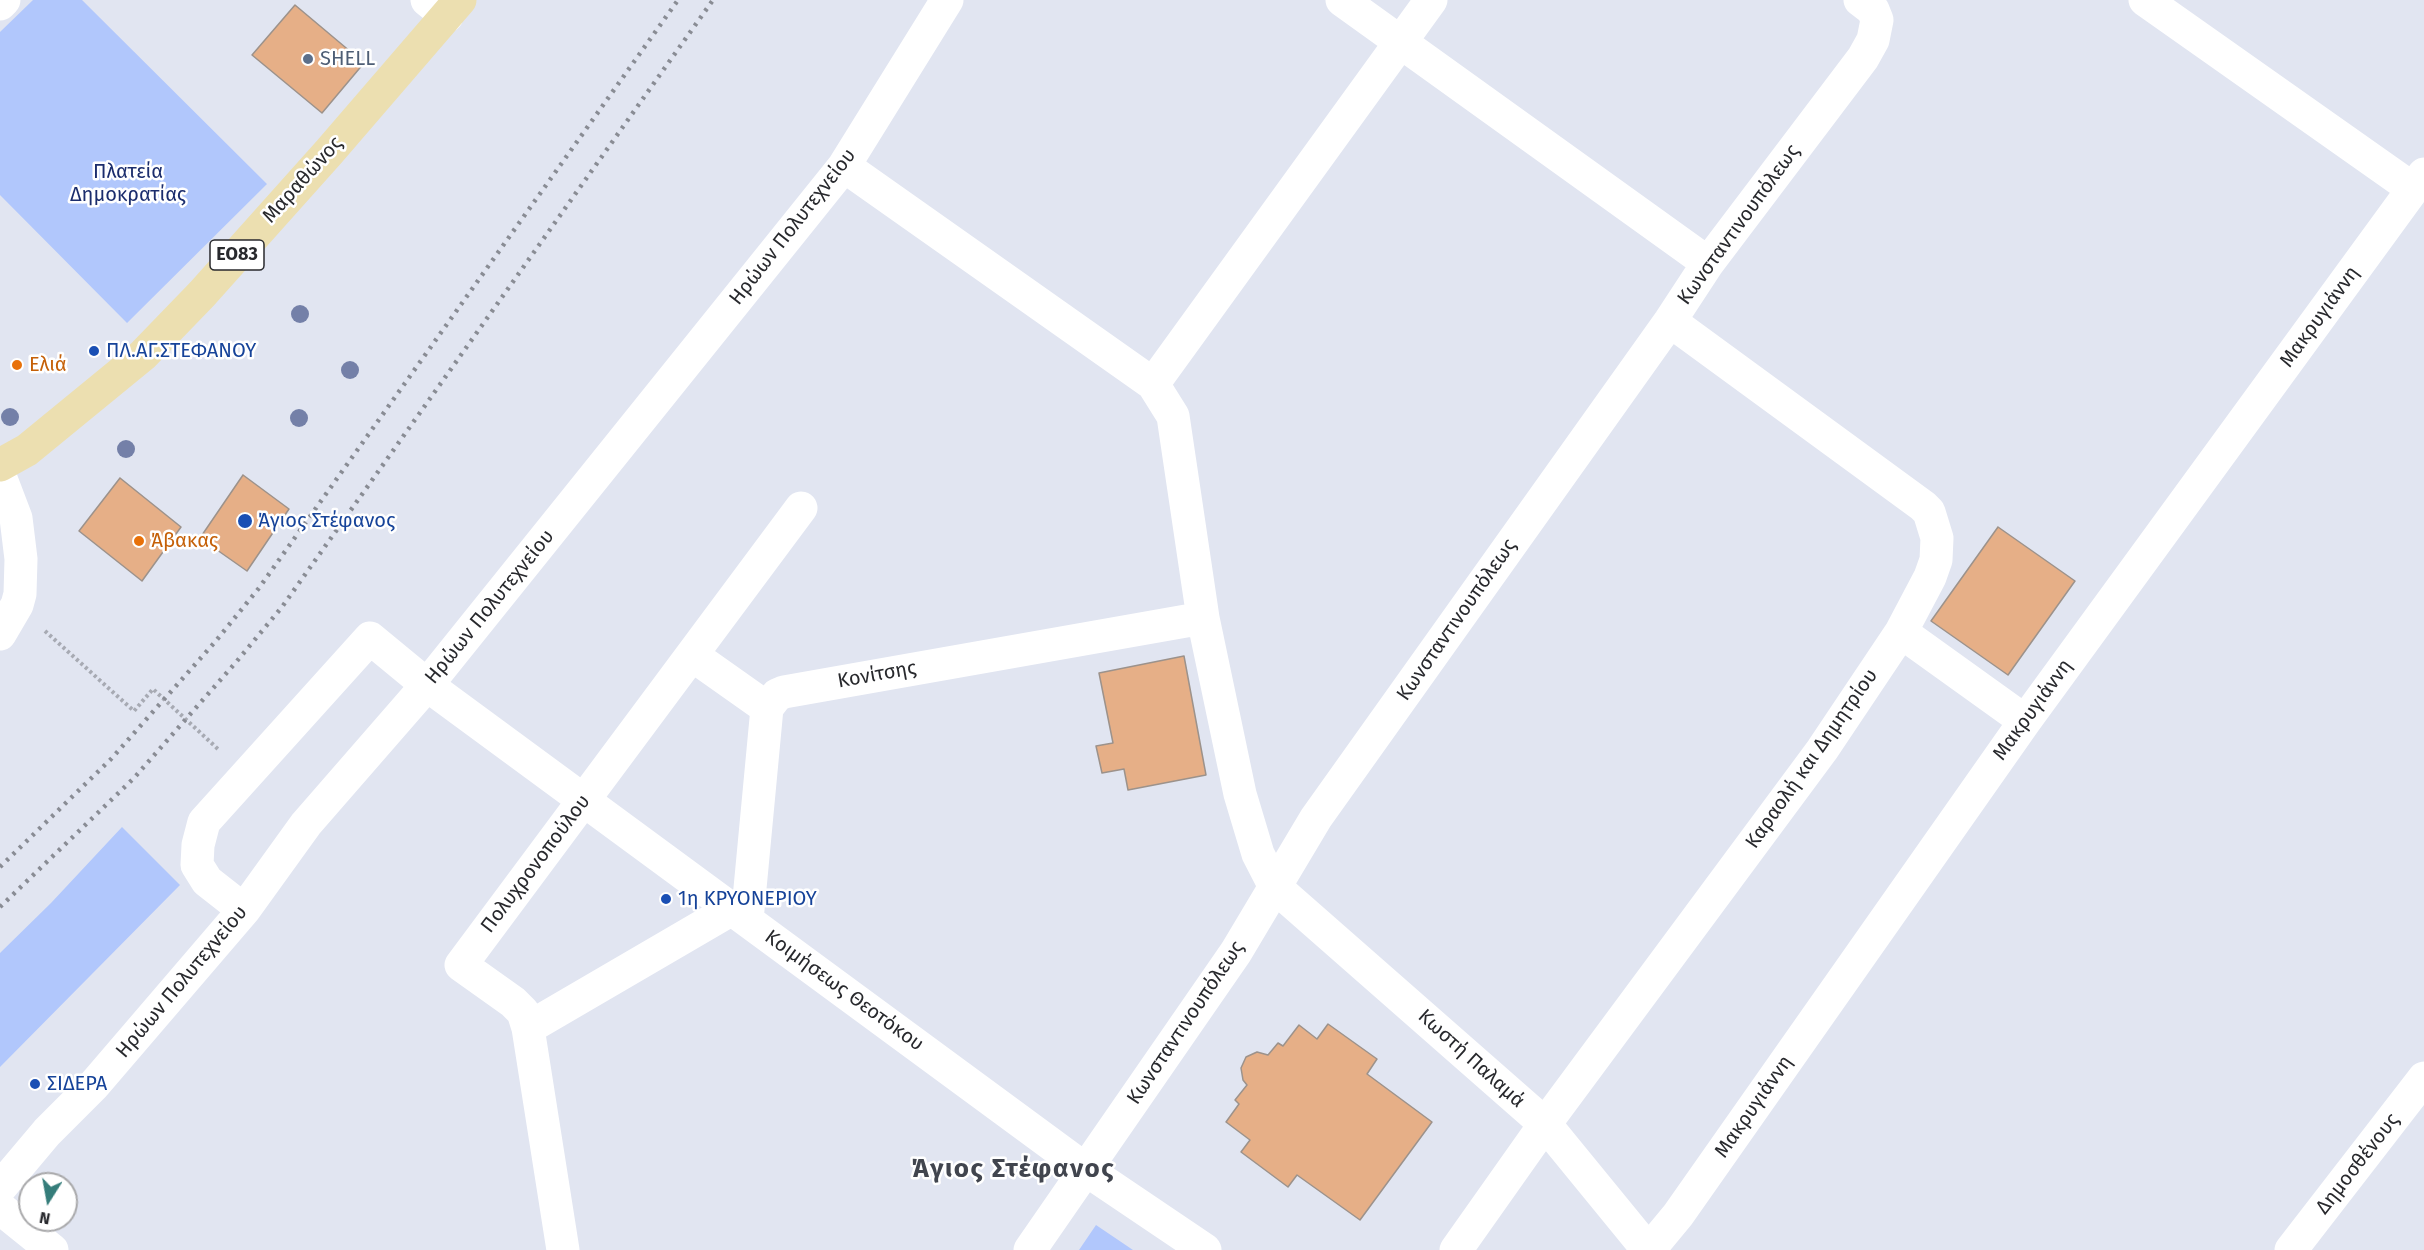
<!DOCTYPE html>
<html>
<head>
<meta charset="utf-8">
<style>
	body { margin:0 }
	#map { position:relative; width:2424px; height:1250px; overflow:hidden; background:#e1e5f1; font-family:"Fira Sans",sans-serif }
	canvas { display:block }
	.north { position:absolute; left:18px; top:1172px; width:60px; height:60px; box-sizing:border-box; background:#fff; border:2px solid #a9a9ab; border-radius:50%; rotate:191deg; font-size:16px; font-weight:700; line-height:24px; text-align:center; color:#28292d }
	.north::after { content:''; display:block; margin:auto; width:21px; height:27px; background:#357d7a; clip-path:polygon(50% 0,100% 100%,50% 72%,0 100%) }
</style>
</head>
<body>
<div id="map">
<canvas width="2424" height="1250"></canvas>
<div class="north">N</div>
</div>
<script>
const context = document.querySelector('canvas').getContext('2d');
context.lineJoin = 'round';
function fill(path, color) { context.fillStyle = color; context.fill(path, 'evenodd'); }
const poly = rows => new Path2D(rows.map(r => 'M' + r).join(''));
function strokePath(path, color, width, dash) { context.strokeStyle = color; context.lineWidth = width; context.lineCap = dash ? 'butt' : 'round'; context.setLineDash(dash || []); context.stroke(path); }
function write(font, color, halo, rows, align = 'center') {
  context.font = font + ' "Fira Sans",sans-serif'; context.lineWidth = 5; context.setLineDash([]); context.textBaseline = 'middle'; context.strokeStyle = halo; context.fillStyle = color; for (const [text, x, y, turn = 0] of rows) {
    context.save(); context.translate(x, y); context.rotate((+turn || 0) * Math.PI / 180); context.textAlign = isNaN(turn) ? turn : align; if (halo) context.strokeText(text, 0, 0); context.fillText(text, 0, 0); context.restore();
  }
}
fill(poly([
	[33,0,82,0,267,184,127,323,0,195,0,32],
	[122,827,180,885,0,1067,0,953,51,903],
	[1096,1225,1133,1250,1079,1250]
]), '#b1c7fc');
const building = poly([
	[295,5,364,63,322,113,252,55,295,5],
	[243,475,289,509,247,571,200,538,243,475],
	[120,478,181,527,142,581,79,531,120,478],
	[1998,527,2075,581,2008,675,1931,621,1998,527],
	[1184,656,1206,775,1128,790,1124,769,1102,773,1096,746,1113,743,1099,673,1184,656],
	[1328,1024,1377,1059,1367,1074,1432,1122,1360,1220,1297,1175,1288,1187,1241,1152,1250,1140,1226,1122,1239,1104,1235,1100,1247,1085,1243,1080,1241,1068,1246,1057,1257,1052,1268,1055,1278,1043,1283,1046,1299,1025,1317,1039,1328,1024]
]);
fill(building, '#e6af87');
strokePath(building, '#9c928b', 1.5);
strokePath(poly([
	[45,631,134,711,153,689,219,750]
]), '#a7aab3', 4, [3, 3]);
strokePath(poly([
	[427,0,447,16],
	[1342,0,1708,263],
	[2145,0,2413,189],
	[0,4,4,0],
	[844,166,1153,384,1173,416,1203,618,1240,794,1258,854,1275,887,1545,1124,1648,1250],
	[1153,384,1431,0],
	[0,476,16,518,21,559,20,594,17,605,0,634],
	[1901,632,2025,721],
	[692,655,767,708],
	[244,910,207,881,197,865,198,845,204,822,370,638,427,685,1085,1169,1205,1250],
	[747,920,767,708,777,695,784,692,1203,618],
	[528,1028,732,909],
	[0,1188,47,1132,94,1085,244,910,306,824,427,685,844,166,947,0],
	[0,1208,52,1250],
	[563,1250,528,1028,523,1012,513,1002,461,965,801,508],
	[1030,1250,1236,952,1316,818,1670,321,1708,263,1863,58,1873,40,1877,20,1873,10,1860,0],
	[1456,1250,1545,1124,1822,750,1901,632,1930,577,1936,560,1937,538,1929,512,1923,506,1670,321],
	[1649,1250,1678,1215,2025,721,2424,174],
	[2291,1250,2424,1078]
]), '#fff', 33);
strokePath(poly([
	[0,465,27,450,143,355,202,294,329,152,460,0]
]), '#ecdfb0', 33);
strokePath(poly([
	[0,867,111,759,215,642,259,588,678,0],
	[0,907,134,778,237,661,282,607,713,0]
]), '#898c94', 4.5, [3, 6]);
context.fillStyle = '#7480a8';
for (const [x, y] of [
	[300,314],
	[350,370],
	[10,417],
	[299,418],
	[126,449]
]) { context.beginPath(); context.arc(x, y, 9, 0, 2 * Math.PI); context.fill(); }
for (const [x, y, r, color] of [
	[308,59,6,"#5c6f8a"],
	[94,351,6,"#1a4fb4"],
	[17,365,6,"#e8710a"],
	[245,521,8,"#1a4fb4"],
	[139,541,6,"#e8710a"],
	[666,899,6,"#1a4fb4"],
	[35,1084,6,"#1a4fb4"]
]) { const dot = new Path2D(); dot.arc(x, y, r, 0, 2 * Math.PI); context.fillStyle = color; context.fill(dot); strokePath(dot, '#fff', 2); }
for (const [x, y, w] of [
	[237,255,54]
]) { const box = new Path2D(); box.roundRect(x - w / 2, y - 15, w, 30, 4.5); context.fillStyle = '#fff'; context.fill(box); strokePath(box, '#28292d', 1.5); }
write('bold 18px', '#28292d', null, [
	["ΕΟ83",237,255]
]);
write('20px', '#4e5e75', '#fff', [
	["SHELL",320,59]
], 'left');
write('20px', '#1b2d6d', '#fff', [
	["Πλατεία",128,172],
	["Δημοκρατίας",128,195]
]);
write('20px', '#28292d', '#fff', [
	["Μαραθώνος",303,180,-48],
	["Κωνσταντινουπόλεως",1739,225,-54],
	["Ηρώων Πολυτεχνείου",793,227,-52],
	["Μακρυγιάννη",2320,317,-54],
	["Ηρώων Πολυτεχνείου",490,607,-51],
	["Κωνσταντινουπόλεως",1457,620,-55],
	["Κονίτσης",877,675,-10],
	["Μακρυγιάννη",2033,710,-54],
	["Καραολή και Δημητρίου",1812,759,-55],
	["Πολυχρονοπούλου",536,864,-53],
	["Ηρώων Πολυτεχνείου",182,982,-50],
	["Κοιμήσεως Θεοτόκου",844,991,36],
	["Κωνσταντινουπόλεως",1186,1023,-56],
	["Κωστή Παλαμά",1471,1059,42],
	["Μακρυγιάννη",1754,1107,-55],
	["Δημοσθένους",2358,1164,-52]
]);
write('20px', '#164399', '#fff', [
	["ΠΛ.ΑΓ.ΣΤΕΦΑΝΟΥ",106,351],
	["Άγιος Στέφανος",258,521],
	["1η ΚΡΥΟΝΕΡΙΟΥ",678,899],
	["ΣΙΔΕΡΑ",47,1084]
], 'left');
write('20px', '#c56008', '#fff', [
	["Ελιά",29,365],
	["Άβακας",151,541]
], 'left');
context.letterSpacing = '1.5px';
write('bold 26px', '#41454e', '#fff', [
	["Άγιος Στέφανος",1013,1170]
]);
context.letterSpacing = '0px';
</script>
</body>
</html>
